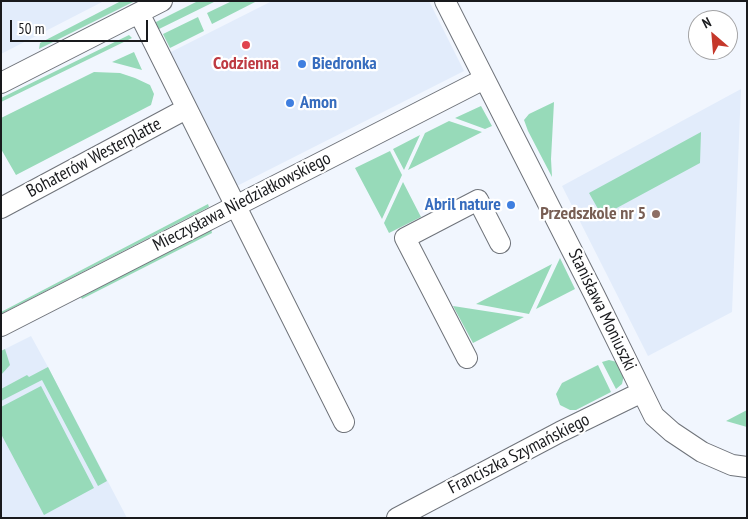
<!DOCTYPE html>
<html>
<head>
<meta charset="utf-8">
<style>
	body { margin:0 }
	#map { position:relative; width:748px; height:519px; overflow:hidden; background:#f1f6fe; font-family:"PT Sans Narrow",sans-serif }
	canvas { display:block }
	.frame { position:absolute; inset:0; border:2px solid #191a1d; pointer-events:none }
	.north { position:absolute; left:688px; top:10px; width:50px; height:50px; box-sizing:border-box; background:#fff; border:1px solid #a3a3a5; border-radius:50%; rotate:333deg; font-size:14px; font-weight:700; line-height:20px; text-align:center; color:#191a1d }
	.north::after { content:''; display:block; margin:auto; width:18px; height:22px; background:#c5382b; clip-path:polygon(50% 0,100% 100%,50% 72%,0 100%) }
	.scale { position:absolute; left:10px; top:20px; width:138px; height:22px; box-sizing:border-box; border:2px solid #191a1d; border-top:0; padding-left:6px; font-size:15px; line-height:18px; white-space:nowrap; color:#191a1d; -webkit-text-stroke:4px #fff; paint-order:stroke }
</style>
</head>
<body>
<div id="map">
<canvas width="748" height="519"></canvas>
<div class="frame"></div>
<div class="north">N</div>
<div class="scale">50 m</div>
</div>
<script>
const context = document.querySelector('canvas').getContext('2d');
context.lineJoin = 'round';
function fill(path, color) { context.fillStyle = color; context.fill(path, 'evenodd'); }
const poly = rows => new Path2D(rows.map(r => 'M' + r).join(''));
function strokePath(path, color, width, dash) { context.strokeStyle = color; context.lineWidth = width; context.lineCap = dash ? 'butt' : 'round'; context.setLineDash(dash || []); context.stroke(path); }
function write(font, color, halo, rows, align = 'center') {
  context.font = font + ' "PT Sans Narrow",sans-serif'; context.lineWidth = 4.5; context.setLineDash([]); context.textBaseline = 'middle'; context.strokeStyle = halo; context.fillStyle = color; for (const [text, x, y, turn = 0] of rows) {
    context.save(); context.translate(x, y); context.rotate((+turn || 0) * Math.PI / 180); context.textAlign = isNaN(turn) ? turn : align; if (halo) context.strokeText(text, 0, 0); context.fillText(text, 0, 0); context.restore();
  }
}
fill(poly([
	[1,1,104,1,1,54],
	[272,1,429,1,464,71,231,189,165,55],
	[741,89,732,312,648,356,562,186],
	[31,336,48,367,127,518,1,518,1,351]
]), '#e2ecfb');
fill(poly([
	[121,1,135,1,39,49,40,43],
	[198,1,216,1,155,31,152,24],
	[232,1,257,1,212,24,207,13],
	[198,17,204,31,170,48,163,34],
	[129,35,132,38,1,102,1,98],
	[134,52,142,70,112,62],
	[94,72,120,73,135,78,150,85,154,94,151,105,16,175,1,149,1,118],
	[554,102,551,159,552,177,528,131,524,120,529,114],
	[481,106,492,126,485,129,455,118],
	[449,121,482,132,408,170,425,133],
	[701,132,700,163,602,216,589,193],
	[420,135,404,170,393,149],
	[390,151,402,175,382,219,355,168],
	[403,182,421,217,389,233,384,223],
	[208,204,209,207,1,314,1,312],
	[211,229,212,233,82,299,81,297],
	[560,258,575,289,536,309],
	[552,264,529,314,476,304],
	[453,306,524,317,473,343],
	[5,349,10,365,1,375,1,351],
	[609,360,617,362,624,375,622,384,616,389,602,362],
	[598,365,611,392,576,410,570,410,560,405,556,394,562,383],
	[48,367,107,481,98,486,42,380,1,401,1,389,27,375,29,377],
	[41,386,94,488,44,515,1,434,1,407],
	[747,410,747,427,726,421]
]), '#97dab9');
const minor = poly([
	[445,1,594,294,654,416,672,432,702,452,732,465,747,467],
	[139,13,344,422],
	[1,83,162,1],
	[1,208,186,109],
	[1,326,484,79],
	[467,358,405,238,478,200,500,243],
	[397,518,560,432,642,392]
]);
strokePath(minor, '#6f737a', 22);
strokePath(minor, '#fff', 20);
for (const [x, y, r, color] of [
	[246,45,5,"#e0444e"],
	[302,64,5,"#3f7fe0"],
	[290,103,5,"#3f7fe0"],
	[511,205,5,"#3f7fe0"],
	[656,214,5,"#8d6e63"]
]) { const dot = new Path2D(); dot.arc(x, y, r, 0, 2 * Math.PI); context.fillStyle = color; context.fill(dot); strokePath(dot, '#fff', 2); }
write('bold 18px', '#be3a42', '#fff', [
	["Codzienna",246,64]
]);
write('bold 18px', '#366cbe', '#fff', [
	["Biedronka",312,64],
	["Amon",300,103],
	["Abril nature",501,205,"right"]
], 'left');
write('18px', '#191a1d', '#fff', [
	["Bohaterów Westerplatte",94,158,-28],
	["Mieczysława Niedziałkowskiego",242,202,-27],
	["Stanisława Moniuszki",602,310,64],
	["Franciszka Szymańskiego",519,454,-27]
]);
write('bold 18px', '#785e54', '#fff', [
	["Przedszkole nr 5",646,214]
], 'right');
</script>
</body>
</html>
